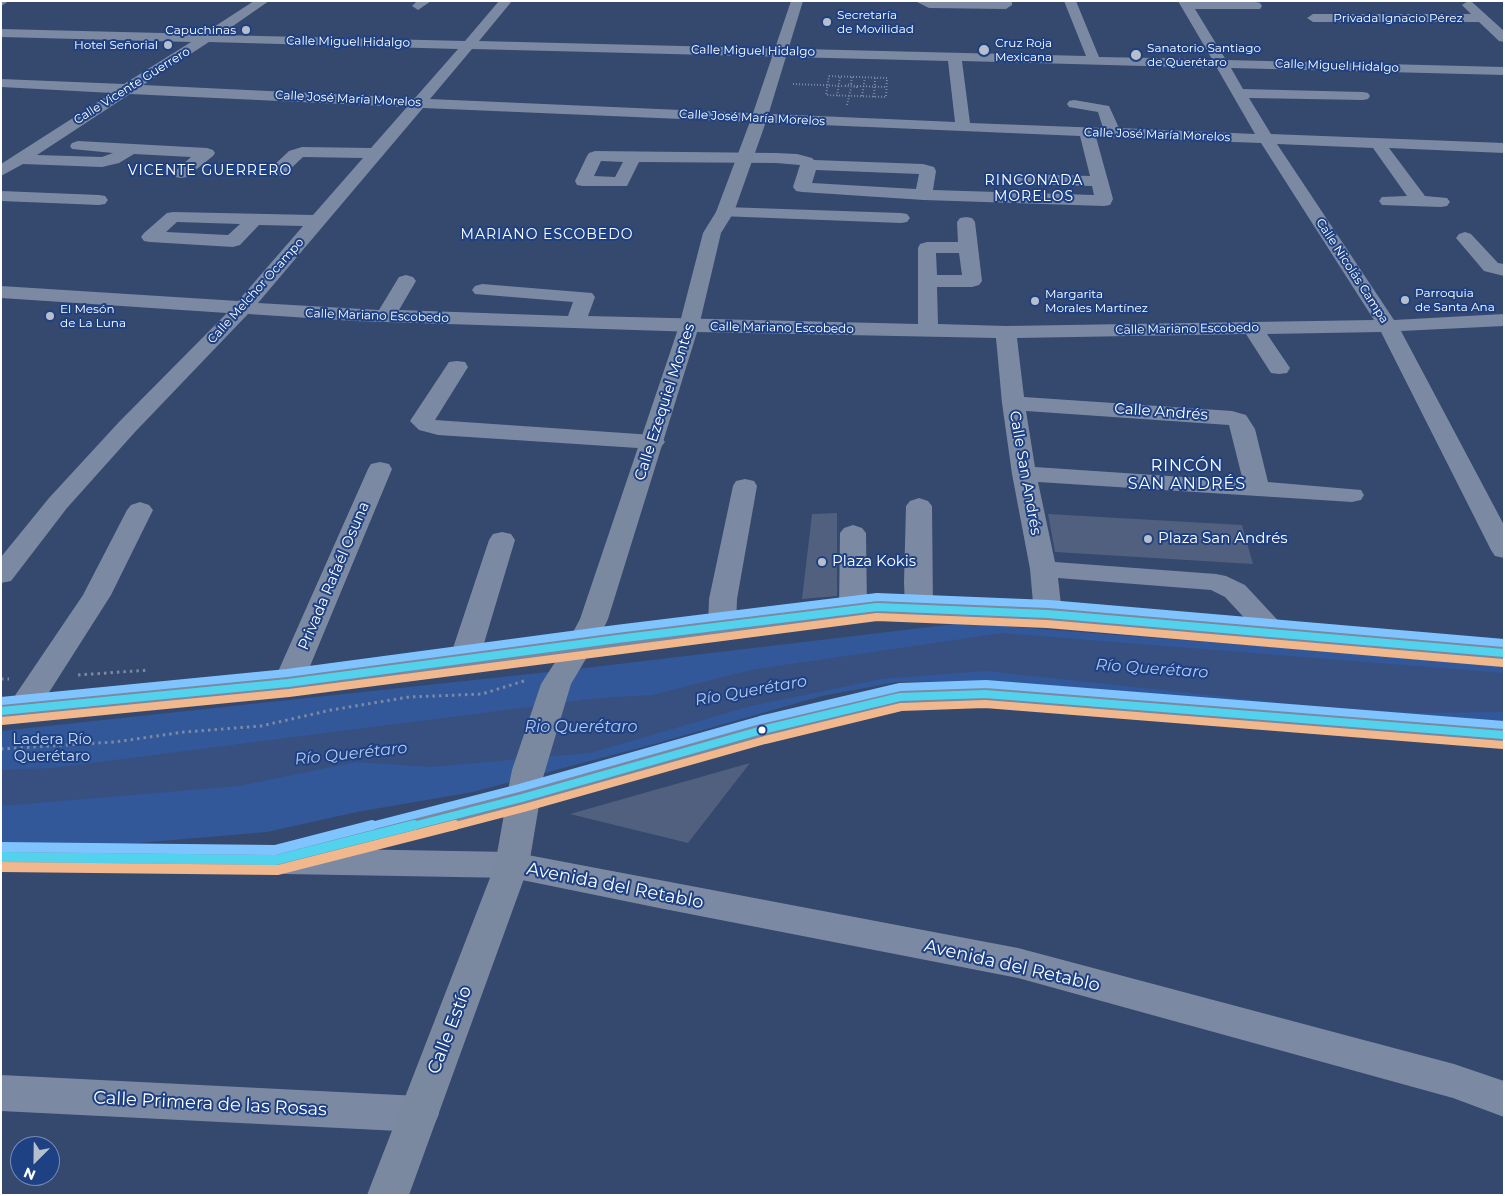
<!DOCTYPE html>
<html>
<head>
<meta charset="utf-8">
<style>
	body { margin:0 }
	#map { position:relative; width:1505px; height:1196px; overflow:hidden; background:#35486d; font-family:Montserrat,sans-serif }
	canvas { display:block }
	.frame { position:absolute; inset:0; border:2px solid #fff; pointer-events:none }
	.north { position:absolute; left:10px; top:1136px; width:50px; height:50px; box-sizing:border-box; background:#1e4184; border:1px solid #788db5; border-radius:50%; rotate:203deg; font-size:14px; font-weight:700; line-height:20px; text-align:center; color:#fff }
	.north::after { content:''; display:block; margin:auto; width:18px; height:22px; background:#b8bfcc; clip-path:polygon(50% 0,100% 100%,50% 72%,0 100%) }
</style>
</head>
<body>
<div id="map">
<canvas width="1505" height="1196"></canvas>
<div class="frame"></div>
<div class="north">N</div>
</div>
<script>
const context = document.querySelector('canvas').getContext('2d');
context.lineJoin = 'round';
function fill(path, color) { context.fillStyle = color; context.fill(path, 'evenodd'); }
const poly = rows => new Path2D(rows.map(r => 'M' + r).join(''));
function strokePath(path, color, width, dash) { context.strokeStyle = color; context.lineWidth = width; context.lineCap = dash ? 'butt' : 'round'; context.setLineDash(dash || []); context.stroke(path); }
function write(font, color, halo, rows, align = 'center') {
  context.font = font + ' Montserrat,sans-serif'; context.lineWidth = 4; context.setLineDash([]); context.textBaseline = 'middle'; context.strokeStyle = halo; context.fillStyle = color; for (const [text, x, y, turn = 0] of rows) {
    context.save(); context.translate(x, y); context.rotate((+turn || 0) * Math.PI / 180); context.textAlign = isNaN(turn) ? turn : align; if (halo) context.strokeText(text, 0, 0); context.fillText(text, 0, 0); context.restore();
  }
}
fill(poly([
	[963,623,1504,665,1504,722,993,681,897,682,822,696,654,744,473,792,357,812,267,832,126,844,1,847,1,731,585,668]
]), '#32589a');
fill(poly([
	[1002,633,1504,673,1504,712,1417,713,1302,705,985,671,881,679,751,706,590,753,430,767,356,762,239,786,1,806,1,770,52,768,599,698,652,695,750,670]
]), '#375080');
fill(poly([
	[837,513,837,596,802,599,812,514],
	[1048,514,1242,525,1253,564,1055,552],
	[750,763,688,843,570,814]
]), '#51607e');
strokePath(poly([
	[829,76,887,78,886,97,826,95,829,76],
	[793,84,844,86],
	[851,84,852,77],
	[851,84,857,87,844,86,851,84],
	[857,86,886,87],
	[837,96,840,77],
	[862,96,865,78],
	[874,97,875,78],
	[847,105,851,88]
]), '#7b89a3', 2, [1, 2]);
strokePath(poly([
	[78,675,149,670],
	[1,679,9,679],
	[1,749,115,742,184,732,261,726,331,710,409,697,482,694,527,680]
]), '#7b89a3', 3, [2.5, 4]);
fill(poly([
	[1,1,9,1,1,6,1,1],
	[254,1,269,1,220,35,465,41,499,1,512,1,479,41,1086,56,1064,1,1076,1,1099,57,1212,59,1178,1,1256,2,1260,3,1262,6,1260,9,1195,9,1226,60,1504,67,1504,75,1231,68,1243,89,1363,92,1368,93,1370,96,1368,99,1363,100,1249,98,1271,134,1504,143,1504,153,1389,148,1425,196,1447,198,1450,202,1447,206,1441,207,1382,205,1379,201,1382,197,1407,196,1373,148,1277,144,1394,320,1504,314,1504,326,1401,331,1504,525,1504,558,1495,556,1491,550,1381,332,1267,334,1290,368,1287,373,1279,374,1271,373,1246,334,1017,338,1024,397,1232,411,1246,415,1255,429,1268,482,1361,490,1364,495,1361,500,1352,502,1038,482,1055,562,1216,574,1226,576,1245,585,1284,627,1288,633,1284,639,1274,642,1264,639,1225,597,1211,590,1058,578,1062,614,1058,620,1048,623,1038,620,1034,614,1030,569,1012,474,1002,403,996,338,697,332,354,321,248,314,135,432,67,508,11,581,1,583,1,557,49,498,119,422,227,313,1,298,1,286,238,301,303,226,259,225,240,245,233,247,150,242,144,241,141,237,144,233,167,213,173,212,313,215,363,158,303,157,284,175,278,176,272,175,270,171,272,167,289,151,302,147,371,148,407,107,130,94,37,155,102,157,113,153,72,149,70,146,72,143,78,141,207,148,213,150,215,153,213,156,187,177,181,178,175,177,173,173,191,157,134,154,119,163,102,167,23,164,1,176,1,164,112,93,1,87,1,79,124,84,191,42,1,37,1,29,203,34,254,1],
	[209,42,458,49,415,98,143,85,209,42],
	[472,49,948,61,955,122,430,99,472,49],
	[962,61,1217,68,1255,134,1119,128,1109,106,1074,100,1069,101,1067,104,1069,107,1098,112,1103,128,970,123,962,61],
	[423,108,1080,136,1090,176,1019,174,1013,175,1011,179,1013,183,1019,184,1092,186,1094,195,933,190,936,171,934,167,923,164,814,160,812,158,797,154,776,153,595,151,589,153,587,156,575,181,577,185,583,186,627,186,639,162,776,163,800,165,793,187,796,191,802,192,924,200,1104,206,1110,205,1113,199,1096,137,1261,143,1374,320,1006,326,938,324,937,287,972,287,979,285,982,281,975,222,972,218,966,217,960,218,957,222,958,242,927,242,920,244,918,248,918,324,588,316,595,297,592,293,482,284,475,286,472,290,475,294,573,302,568,316,399,310,416,281,413,277,406,275,399,277,379,310,258,303,423,108],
	[601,161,623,162,615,177,594,176,601,161],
	[816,170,919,174,916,189,812,183,816,170],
	[177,222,240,224,228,235,166,232,177,222],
	[936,253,959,253,962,275,937,275,936,253],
	[1026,411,1229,425,1243,481,1035,467,1026,411],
	[417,1,431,1,418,10,412,6,417,1],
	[915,1,1012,1,1012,5,1006,9,929,8,915,1],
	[1468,1,1472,2,1504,31,1504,42,1499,41,1479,22,1313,22,1307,18,1313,14,1471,14,1462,5,1468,1],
	[1,191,99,195,105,196,108,200,105,204,99,205,1,201,1,191],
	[725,207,901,213,907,214,910,218,907,222,901,223,719,216,716,212,719,208,725,207],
	[1465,232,1471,234,1498,263,1504,264,1504,276,1484,271,1456,238,1459,234,1465,232],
	[457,361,465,362,468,367,435,420,653,435,661,437,665,442,661,447,653,449,438,435,419,430,410,421,449,362,457,361],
	[380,462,389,464,392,469,303,683,298,690,288,693,278,690,273,683,368,469,371,464,380,462],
	[745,479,754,481,757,486,737,599,736,626,732,632,722,635,712,632,708,626,709,599,733,486,736,481,745,479],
	[919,498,928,501,932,506,933,609,929,615,919,617,909,615,905,609,904,582,906,506,910,501,919,498],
	[140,502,149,505,153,510,111,595,34,716,23,719,12,716,8,709,16,694,83,595,127,510,131,505,140,502],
	[853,525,862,528,866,533,867,610,863,616,853,618,843,616,839,610,840,533,844,528,853,525],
	[502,532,511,534,515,540,479,660,474,667,464,669,454,667,449,660,489,540,493,534,502,532],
	[285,848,512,852,1018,948,1454,1064,1504,1081,1504,1117,1453,1098,1018,978,659,908,512,878,285,874,273,870,268,861,273,852,285,848],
	[1,1075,419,1096,433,1101,439,1114,433,1127,419,1132,1,1111,1,1075]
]), '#7b89a3');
fill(poly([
	[791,1,803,1,767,119,734,212,721,233,699,326,608,619,602,632,877,599,1048,605,1504,644,1504,662,1048,623,877,615,590,652,571,684,542,781,762,720,900,687,985,684,1504,724,1504,745,985,704,900,707,764,740,539,805,529,865,409,1195,367,1195,495,865,504,814,276,873,1,870,1,844,276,847,508,790,512,770,541,684,559,656,288,693,1,721,1,701,288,673,571,636,580,619,679,326,703,233,716,212,751,119,791,1]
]), '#7a88a0');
strokePath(poly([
	[1,711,288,683,617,639,877,607,1048,614,1504,653],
	[409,827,522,798,762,730,900,697,985,694,1504,735]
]), '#53d2ee', 8);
strokePath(poly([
	[1,857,276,860,414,825]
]), '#53d2ee', 10);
strokePath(poly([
	[2,721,289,693,877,617,1047,624,1503,663],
	[451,827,524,808,765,740,901,707,985,704,1503,745]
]), '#f1b78d', 8);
strokePath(poly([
	[1,867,278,870,455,825]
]), '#f1b78d', 10);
strokePath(poly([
	[1,701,287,673,616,629,877,597,1049,604,1504,643],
	[367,827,519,788,760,720,900,687,986,684,1504,725]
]), '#80c4ff', 8);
strokePath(poly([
	[1,847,275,850,372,825]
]), '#80c4ff', 10);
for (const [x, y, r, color] of [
	[827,22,5,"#b8bfcc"],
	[246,30,5,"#b8bfcc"],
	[168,45,5,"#b8bfcc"],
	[984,50,6,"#b8bfcc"],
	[1136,55,6,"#b8bfcc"],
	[1405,300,5,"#b8bfcc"],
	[1035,301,5,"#b8bfcc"],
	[50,316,5,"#b8bfcc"],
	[1148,539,5,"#b8bfcc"],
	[822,562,5,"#b8bfcc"],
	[762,730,4.5,"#fff"]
]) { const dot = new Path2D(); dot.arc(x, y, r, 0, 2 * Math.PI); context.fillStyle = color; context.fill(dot); strokePath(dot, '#1e4184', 2); }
write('12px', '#fff', '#1e4184', [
	["Secretaría",837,15],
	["de Movilidad",837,29],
	["Capuchinas",236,30,"right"],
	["Cruz Roja",995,43],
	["Mexicana",995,57],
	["Hotel Señorial",158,45,"right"],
	["Sanatorio Santiago",1147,48],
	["de Querétaro",1147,62],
	["Parroquia",1415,293],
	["de Santa Ana",1415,307],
	["Margarita",1045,294],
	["Morales Martínez",1045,308],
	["El Mesón",60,309],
	["de La Luna",60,323]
], 'left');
write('12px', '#fff', '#1e4184', [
	["Privada Ignacio Pérez",1398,18],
	["Calle Miguel Hidalgo",348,42,1],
	["Calle Miguel Hidalgo",753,51,1],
	["Calle Miguel Hidalgo",1337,66,2],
	["Calle Vicente Guerrero",132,86,-32],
	["Calle José María Morelos",348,99,3],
	["Calle José María Morelos",752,118,3],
	["Calle José María Morelos",1157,135,2],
	["Calle Nicolás Campa",1352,271,57],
	["Calle Melchor Ocampo",256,291,-48],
	["Calle Mariano Escobedo",377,316,2],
	["Calle Mariano Escobedo",782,328,1],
	["Calle Mariano Escobedo",1187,329,-1]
]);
context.letterSpacing = '1px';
write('14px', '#fff', '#1e4184', [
	["VICENTE GUERRERO",210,171],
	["RINCONADA",1034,181],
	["MORELOS",1034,197],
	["MARIANO ESCOBEDO",547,235]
]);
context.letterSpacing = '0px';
write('15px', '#fff', '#1e4184', [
	["Calle Ezequiel Montes",665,402,-72],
	["Calle Andrés",1161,412,4],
	["Calle San Andrés",1025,473,80],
	["Privada Rafaél Osuna",334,576,-67]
]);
write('15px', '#fff', '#1e4184', [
	["Plaza San Andrés",1158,539],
	["Plaza Kokis",832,562]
], 'left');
write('15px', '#cadaf7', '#1e4184', [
	["Ladera Río",52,740],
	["Querétaro",52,757]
]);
context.letterSpacing = '1px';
write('16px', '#fff', '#1e4184', [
	["RINCÓN",1187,466],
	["SAN ANDRÉS",1187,484]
]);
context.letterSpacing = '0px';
write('italic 16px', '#b1c8f1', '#1e4184', [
	["Río Querétaro",1152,669,4],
	["Río Querétaro",751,691,-10],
	["Rio Querétaro",581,727],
	["Río Querétaro",351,754,-6]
]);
write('18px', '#fff', '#1e4184', [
	["Avenida del Retablo",615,886,11],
	["Avenida del Retablo",1012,966,13],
	["Calle Estío",450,1030,-69],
	["Calle Primera de las Rosas",210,1104,3]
]);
</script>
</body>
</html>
